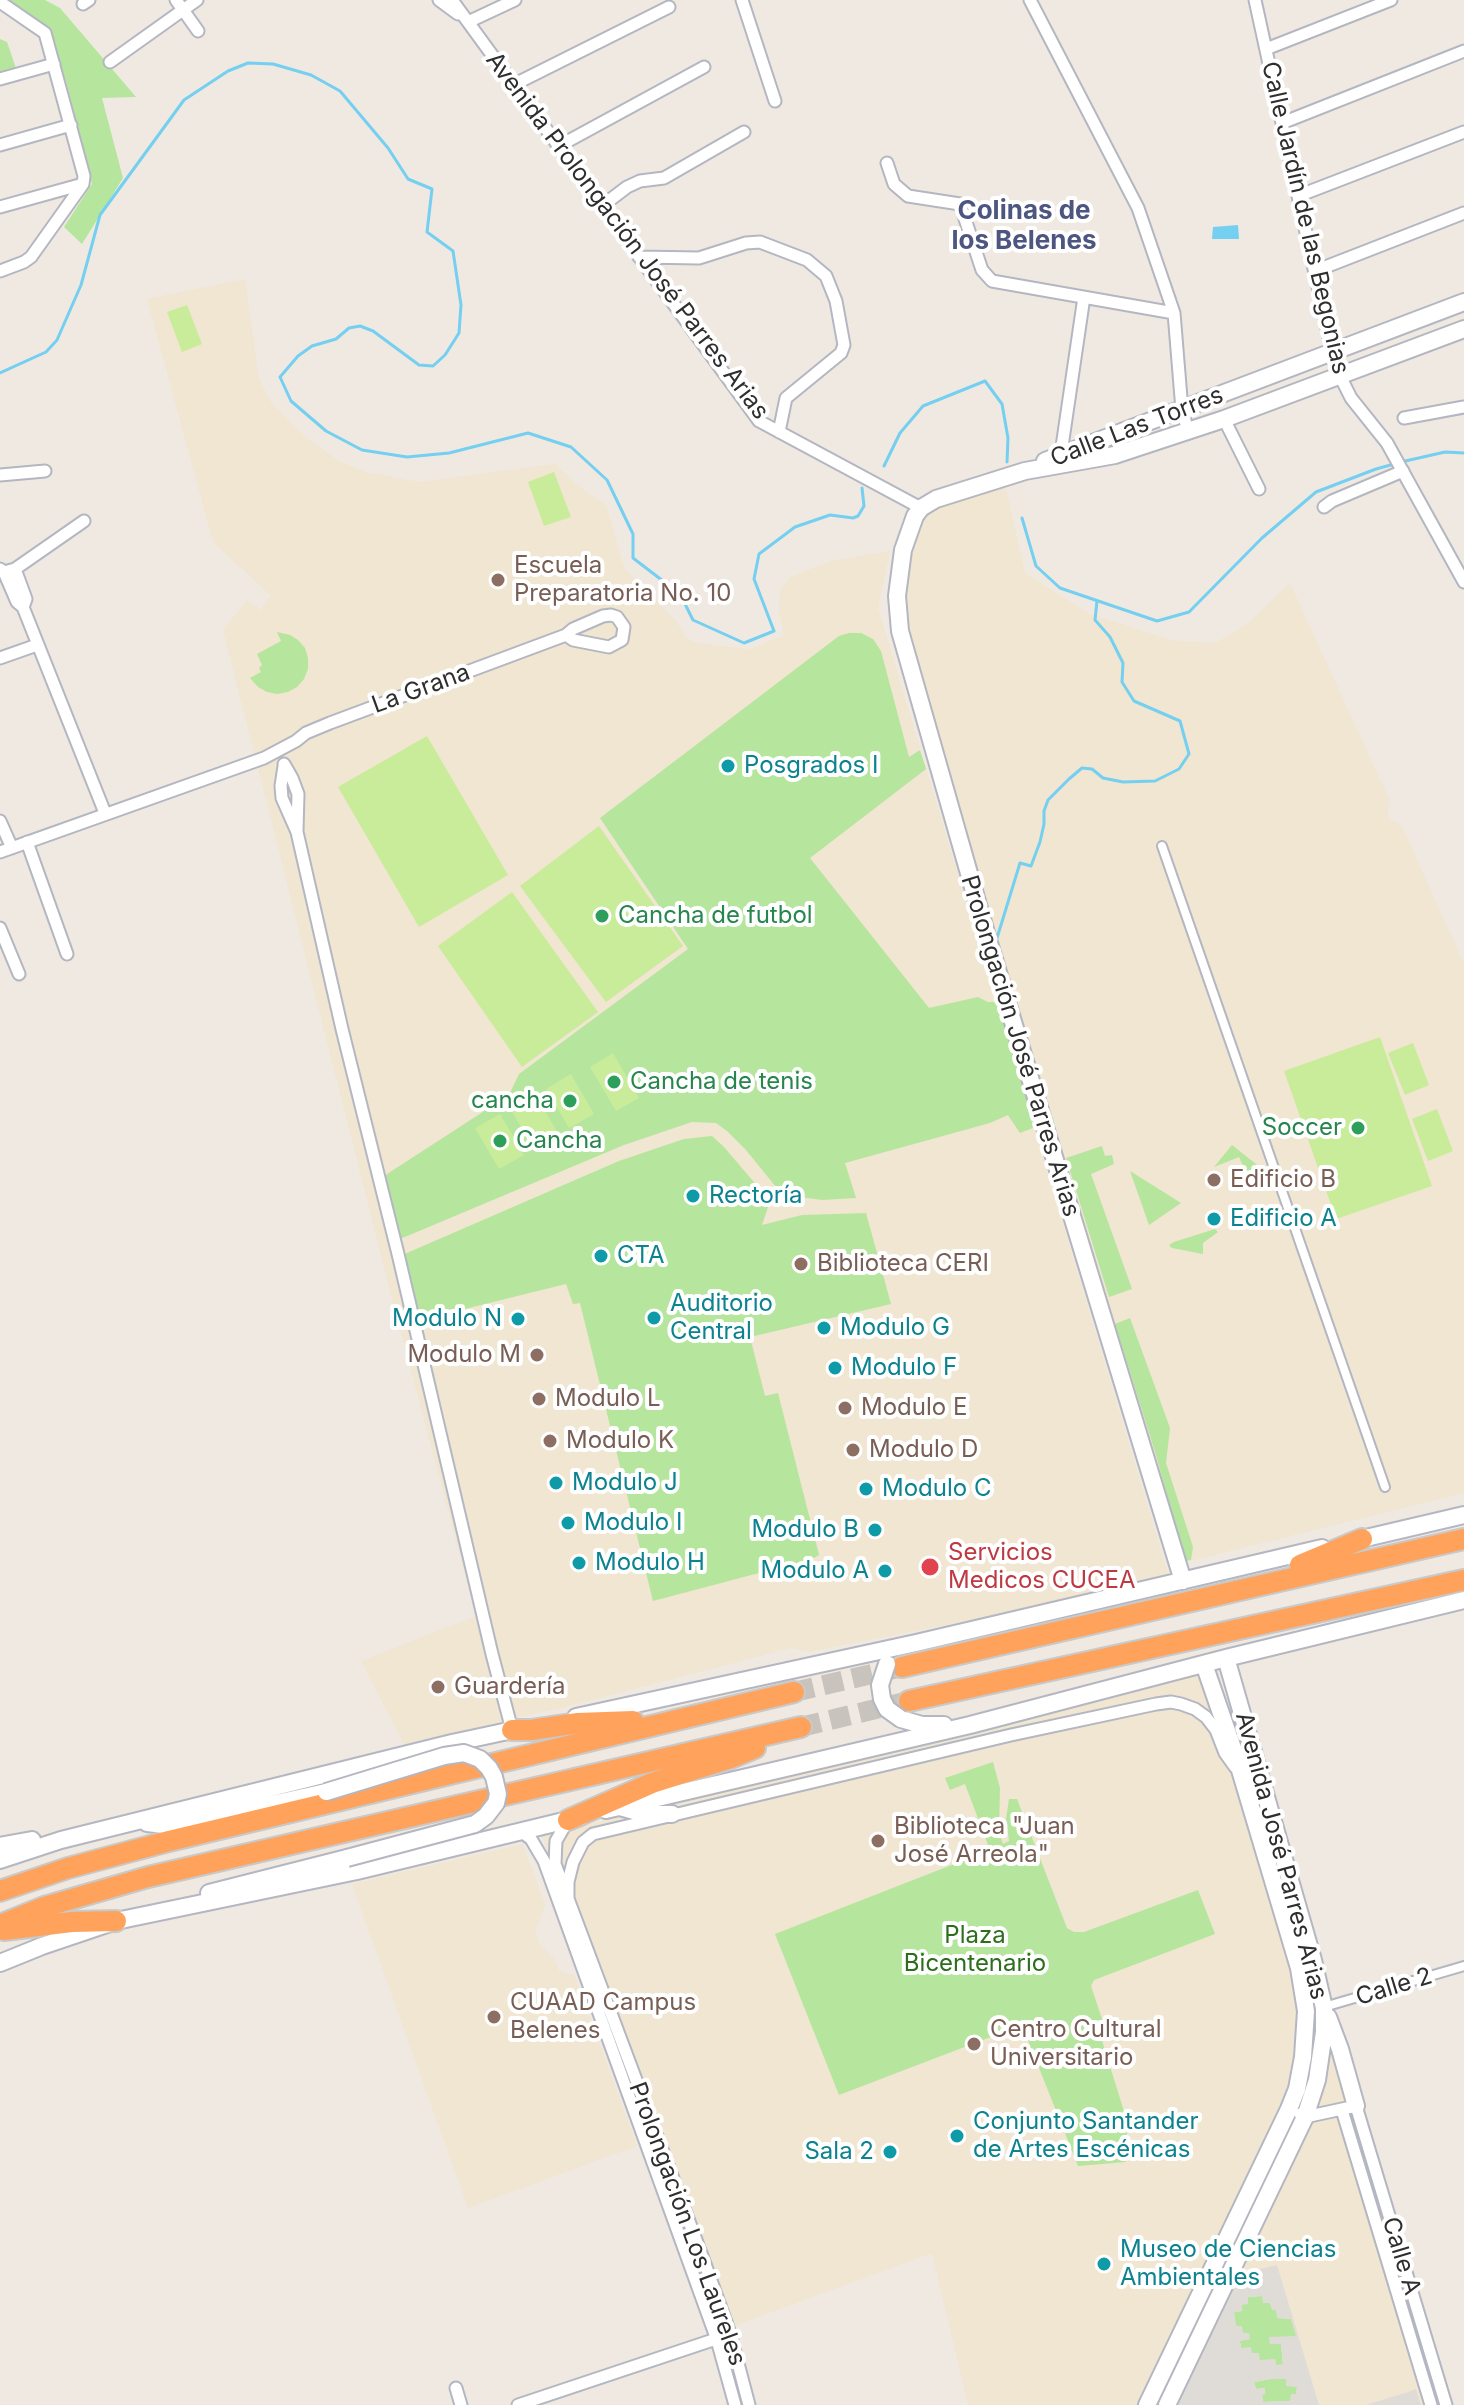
<!DOCTYPE html>
<html>
<head>
<meta charset="utf-8">
<style>
	body { margin:0 }
	canvas { display:block; background:#efe9e1 }
</style>
</head>
<body>
<canvas width="1464" height="2405"></canvas>
<script>
const context = document.querySelector('canvas').getContext('2d');
context.lineJoin = 'round';
function fill(path, color) { context.fillStyle = color; context.fill(path, 'evenodd'); }
const poly = rows => new Path2D(rows.map(r => 'M' + r).join(''));
function strokePath(path, color, width, dash) { context.strokeStyle = color; context.lineWidth = width; context.lineCap = dash ? 'butt' : 'round'; context.setLineDash(dash || []); context.stroke(path); }
function write(font, color, halo, rows, align = 'center') {
  context.font = font + ' Inter,sans-serif'; context.lineWidth = 8; context.setLineDash([]); context.textBaseline = 'middle'; context.strokeStyle = halo; context.fillStyle = color; for (const [text, x, y, turn = 0] of rows) {
    context.save(); context.translate(x, y); context.rotate((+turn || 0) * Math.PI / 180); context.textAlign = isNaN(turn) ? turn : align; if (halo) context.strokeText(text, 0, 0); context.fillText(text, 0, 0); context.restore();
  }
}
fill(poly([
	[245,279,259,379,271,402,303,435,339,461,365,472,419,482,555,464,586,492,606,505,624,568,677,622,686,638,697,643,750,649,784,635,779,611,780,591,790,577,831,561,890,551,878,608,1170,1580,1136,1581,1120,1588,1023,1610,808,1652,791,1648,569,1706,404,1744,361,1661,476,1616,390,1291,223,630,247,600,260,610,271,596,213,542,147,299],
	[1005,484,1025,573,1088,613,1174,641,1216,643,1248,623,1290,583,1390,801,1387,812,1390,820,1401,824,1464,964,1464,1493,1185,1562,916,678,900,594,917,516,930,508],
	[1217,1670,1437,2405,968,2405,932,2253,723,2330,542,1836],
	[523,1844,545,1905,535,1931,538,1939,540,1945,555,1960,559,1971,575,1976,637,2146,468,2208,352,1884]
]), '#f0e6d1');
fill(poly([
	[8,0,45,0,60,8,136,97,102,98,123,178,82,244,64,227,92,184,66,81,48,30],
	[0,39,7,42,18,74,0,79],
	[277,632,290,635,298,640,305,648,308,658,308,669,304,679,297,687,288,692,277,694,267,692,258,687,250,678,261,672,259,668,262,665,257,654,281,641],
	[849,633,861,633,873,639,881,651,909,757,920,750,926,769,810,858,929,1008,978,997,988,1002,1000,1002,1038,1126,1020,1133,1008,1115,990,1123,845,1163,856,1198,822,1200,793,1196,776,1187,746,1150,727,1131,716,1123,692,1122,624,1145,400,1239,381,1178,509,1095,519,1074,688,949,600,818,839,636],
	[712,1136,724,1147,770,1201,762,1225,802,1215,866,1213,891,1304,750,1337,765,1396,778,1393,819,1555,812,1559,653,1601,580,1303,573,1304,566,1284,416,1321,400,1256,619,1161,684,1139],
	[1232,1145,1261,1168,1248,1177,1239,1157,1214,1167],
	[1102,1146,1105,1156,1112,1155,1114,1164,1091,1174,1132,1289,1109,1297,1066,1158],
	[1130,1171,1181,1203,1149,1225],
	[1215,1229,1218,1232,1203,1243,1203,1254,1172,1248,1169,1245,1174,1242],
	[1130,1318,1170,1428,1166,1463,1193,1547,1191,1560,1185,1561,1156,1455,1115,1324],
	[993,1762,1000,1788,999,1832,1003,1844,1009,1841,1006,1819,1009,1799,1017,1799,1067,1928,1074,1932,1084,1932,1198,1890,1215,1934,1094,1980,1091,1986,1104,2025,1100,2034,1127,2121,1126,2162,1078,2166,1022,2025,839,2095,775,1934,990,1850,965,1784,950,1790,945,1778],
	[1262,2296,1277,2310,1277,2318,1291,2319,1297,2337,1269,2338,1281,2344,1283,2365,1276,2365,1275,2360,1260,2360,1241,2348,1240,2341,1249,2339,1249,2333,1243,2333,1236,2327,1234,2312,1242,2311,1242,2305,1247,2297],
	[1271,2379,1287,2379,1297,2387,1296,2394,1290,2401,1263,2402,1262,2394,1264,2388,1256,2389,1254,2382]
]), '#b6e59e');
fill(poly([
	[187,305,202,344,182,352,167,312],
	[554,472,571,517,544,526,528,482],
	[427,736,508,875,419,927,338,787],
	[599,826,683,946,606,1002,520,886],
	[512,892,598,1012,522,1067,438,946],
	[1380,1037,1432,1186,1336,1219,1284,1071],
	[1413,1043,1429,1085,1405,1095,1388,1053],
	[613,1053,639,1098,616,1111,590,1067],
	[571,1074,594,1114,569,1128,546,1089],
	[535,1094,558,1133,533,1148,510,1108],
	[1437,1109,1453,1151,1428,1161,1412,1119],
	[500,1114,524,1155,499,1169,475,1128]
]), '#c9ec9a');
fill(poly([
	[1277,2265,1319,2405,1172,2405,1233,2276],
	[1262,2296,1263,2303,1270,2303,1272,2310,1276,2310,1277,2318,1291,2319,1296,2336,1269,2337,1270,2344,1281,2344,1283,2364,1276,2365,1275,2359,1260,2360,1259,2353,1252,2353,1251,2347,1241,2348,1240,2341,1250,2339,1249,2333,1243,2333,1242,2326,1236,2326,1234,2312,1242,2311,1242,2305,1248,2304,1248,2297],
	[1271,2379,1286,2379,1286,2386,1297,2387,1296,2394,1291,2394,1290,2401,1263,2402,1262,2395,1265,2394,1265,2388,1256,2389,1254,2382],
	[1416,2389,1421,2405,1366,2405,1405,2393]
]), '#dfdcd8');
fill(poly([
	[1238,225,1239,239,1212,239,1213,227]
]), '#75cff0');
strokePath(poly([
	[0,373,46,352,57,340,81,285,100,215,184,100,228,71,248,63,273,64,311,75,340,91,388,148,408,179,432,189,427,232,453,251,461,305,459,333,445,355,433,366,419,365,373,331,360,326,349,328,336,339,312,346,298,356,280,377,291,401,326,431,362,450,407,457,449,453,528,433,571,447,607,480,633,534,633,558,680,594,693,620,744,643,774,631,754,579,759,554,795,527,830,515,853,518,858,516,864,506,862,488],
	[1401,462,1445,452,1464,453],
	[884,466,900,433,923,406,985,381,1002,404,1008,438,1007,462],
	[1022,518,1036,566,1060,588,1157,621,1189,612,1262,538,1316,492,1376,469,1394,464],
	[997,938,1020,863,1031,866,1040,842,1044,824,1044,811,1048,800,1069,779,1082,768,1092,769,1103,778,1123,782,1155,781,1179,769,1189,754,1180,721,1134,701,1122,682,1123,663,1110,637,1095,620,1097,601]
]), '#75cff0', 3);
strokePath(poly([
	[794,1692,902,1667],
	[801,1727,909,1701]
]), '#c8c4bd', 20, [20, 10]);
const pedestrian = poly([
	[1162,846,1385,1487],
	[1324,2007,1464,1966]
]);
const minor = poly([
	[176,0,198,31],
	[439,0,458,14],
	[452,0,759,421,921,508],
	[742,0,775,101],
	[1030,0,1138,208,1174,313,1182,410,1188,431],
	[1255,0,1332,351,1340,376,1351,398,1387,443,1464,582],
	[0,2,45,33,84,176,83,184,31,257,24,262,0,271],
	[83,4,89,0],
	[468,22,515,0],
	[1266,49,1391,0],
	[110,62,197,0],
	[0,79,54,64],
	[515,84,669,7],
	[1282,123,1464,51],
	[0,145,71,125],
	[559,146,704,67],
	[887,163,894,184,908,196,960,204,982,270,992,281,1174,313],
	[1298,196,1464,132],
	[602,206,627,187,640,181,664,178,744,132],
	[0,207,83,184],
	[639,257,699,258,746,243,760,242,807,260,826,276,836,301,844,345,841,353,786,398,779,432],
	[1315,271,1464,213],
	[1404,418,1464,407],
	[1224,419,1259,489],
	[1060,460,1084,297],
	[0,475,45,471],
	[1324,507,1332,501,1403,471],
	[0,569,4,572,15,569,84,521],
	[15,569,26,599,23,607],
	[4,572,17,602,23,607,105,813],
	[0,658,37,645],
	[284,764,292,778,298,794,297,831],
	[284,766,281,786,282,798,297,832,342,1029,398,1254,492,1654,512,1730],
	[0,821,12,848],
	[27,842,67,954],
	[0,852,264,758,296,741,306,733,330,723,566,635,573,629,603,616,611,615,617,617,624,627,622,640,609,647,573,640,566,635],
	[0,928,19,974],
	[568,1820,556,1841,555,1864,705,2264,730,2333,749,2405],
	[522,1832,531,1839,544,1861,717,2340,735,2405],
	[568,1900,568,1882,573,1862,583,1842,593,1834,1011,1735,1156,1704,1171,1702,1181,1704,1195,1709,1206,1717,1216,1730,1225,1753,1235,1767],
	[1342,2110,1431,2405],
	[1300,2114,1305,2117,1356,2106,1446,2405],
	[456,2388,461,2405],
	[518,2405,722,2337]
]);
const secondary = poly([
	[1045,461,1464,302],
	[1353,1541,1464,1515],
	[1183,1581,986,933,900,631,897,596,903,550,915,516,921,508,936,499,1025,471,1115,455,1224,419,1464,329],
	[576,1717,916,1643,1322,1548],
	[901,1719,922,1725,944,1725],
	[620,1807,645,1814,672,1814],
	[606,1810,970,1725,1226,1658,1464,1600],
	[147,1823,173,1826,183,1824,326,1792],
	[0,1846,32,1840],
	[0,1860,61,1840,452,1743,522,1728],
	[209,1893,347,1858],
	[0,1963,42,1946,116,1921,357,1871,580,1817],
	[1328,2017,1340,2049,1356,2106],
	[1147,2405,1289,2109,1297,2089,1303,2057,1306,2011,1299,1968,1237,1760,1204,1664],
	[1167,2405,1305,2117,1317,2080,1324,2032,1324,2008,1313,1960,1226,1658]
]);
const motorway = poly([
	[1300,1565,1362,1539],
	[902,1667,1464,1539],
	[909,1701,1464,1580],
	[512,1730,531,1730,578,1723,633,1721],
	[568,1820,652,1783,731,1758,755,1748],
	[0,1891,68,1868,169,1841,794,1692],
	[0,1925,44,1907,148,1877,801,1727],
	[4,1930,72,1922,116,1921]
]);
strokePath(pedestrian, '#b4b7c1', 12);
strokePath(minor, '#b4b7c1', 15);
strokePath(secondary, '#b4b7c1', 20);
strokePath(motorway, '#c9c9c9', 24);
strokePath(pedestrian, '#fff', 8);
strokePath(minor, '#fff', 11);
strokePath(secondary, '#fff', 16);
strokePath(motorway, '#ffa35c', 20);
const secondaryBridge = poly([
	[887,1664,880,1685,882,1699,887,1709,901,1719],
	[326,1792,444,1756,464,1753,480,1759,489,1768,494,1777,498,1794,496,1803,486,1816,475,1824,347,1858]
]);
strokePath(secondaryBridge, '#b4b7c1', 20, []);
strokePath(secondaryBridge, '#fff', 16);
for (const [x, y, r, color] of [
	[498,580,8,"#8d6e63"],
	[728,766,8,"#0f9aa8"],
	[602,916,8,"#2e9e5b"],
	[614,1082,8,"#2e9e5b"],
	[570,1101,8,"#2e9e5b"],
	[1358,1128,8,"#2e9e5b"],
	[500,1141,8,"#2e9e5b"],
	[1214,1180,8,"#8d6e63"],
	[693,1196,8,"#0f9aa8"],
	[1214,1219,8,"#0f9aa8"],
	[601,1256,8,"#0f9aa8"],
	[801,1264,8,"#8d6e63"],
	[654,1318,8,"#0f9aa8"],
	[518,1319,8,"#0f9aa8"],
	[824,1328,8,"#0f9aa8"],
	[537,1355,8,"#8d6e63"],
	[835,1368,8,"#0f9aa8"],
	[539,1399,8,"#8d6e63"],
	[845,1408,8,"#8d6e63"],
	[550,1441,8,"#8d6e63"],
	[853,1450,8,"#8d6e63"],
	[556,1483,8,"#0f9aa8"],
	[866,1489,8,"#0f9aa8"],
	[568,1523,8,"#0f9aa8"],
	[875,1530,8,"#0f9aa8"],
	[579,1563,8,"#0f9aa8"],
	[930,1567,10,"#e0444e"],
	[885,1571,8,"#0f9aa8"],
	[438,1687,8,"#8d6e63"],
	[878,1841,8,"#8d6e63"],
	[494,2017,8,"#8d6e63"],
	[974,2044,8,"#8d6e63"],
	[957,2136,8,"#0f9aa8"],
	[890,2152,8,"#0f9aa8"],
	[1104,2264,8,"#0f9aa8"]
]) { const dot = new Path2D(); dot.arc(x, y, r, 0, 2 * Math.PI); context.fillStyle = color; context.fill(dot); strokePath(dot, '#fff', 3); }
write('24px', '#2e2e2e', '#fff', [
	["Calle Jardín de las Begonias",1305,218,77],
	["Avenida Prolongación José Parres Arias",627,236,53],
	["Calle Las Torres",1137,427,-21],
	["La Grana",421,689,-20],
	["Prolongación José Parres Arias",1020,1046,73],
	["Avenida José Parres Arias",1281,1856,75],
	["Calle 2",1394,1987,-17],
	["Prolongación Los Laureles",687,2224,70],
	["Calle A",1401,2256,73]
]);
write('24px', '#785e54', '#fff', [
	["Escuela",514,566],
	["Preparatoria No. 10",514,594],
	["Edificio B",1230,1180],
	["Biblioteca CERI",817,1264],
	["Modulo M",521,1355,"right"],
	["Modulo L",555,1399],
	["Modulo E",861,1408],
	["Modulo K",566,1441],
	["Modulo D",869,1450],
	["Guardería",454,1687],
	["Biblioteca \"Juan",894,1827],
	["José Arreola\"",894,1855],
	["CUAAD Campus",510,2003],
	["Belenes",510,2031],
	["Centro Cultural",990,2030],
	["Universitario",990,2058]
], 'left');
write('24px', '#0d838f', '#fff', [
	["Posgrados I",744,766],
	["Rectoría",709,1196],
	["Edificio A",1230,1219],
	["CTA",617,1256],
	["Auditorio",670,1304],
	["Central",670,1332],
	["Modulo N",502,1319,"right"],
	["Modulo G",840,1328],
	["Modulo F",851,1368],
	["Modulo J",572,1483],
	["Modulo C",882,1489],
	["Modulo I",584,1523],
	["Modulo B",859,1530,"right"],
	["Modulo H",595,1563],
	["Modulo A",869,1571,"right"],
	["Conjunto Santander",973,2122],
	["de Artes Escénicas",973,2150],
	["Sala 2",874,2152,"right"],
	["Museo de Ciencias",1120,2250],
	["Ambientales",1120,2278]
], 'left');
write('24px', '#27864d', '#fff', [
	["Cancha de futbol",618,916],
	["Cancha de tenis",630,1082],
	["cancha",554,1101,"right"],
	["Soccer",1342,1128,"right"],
	["Cancha",516,1141]
], 'left');
write('24px', '#be3a42', '#fff', [
	["Servicios",948,1553],
	["Medicos CUCEA",948,1581]
], 'left');
write('24px', '#2c6e1b', '#fff', [
	["Plaza",975,1936],
	["Bicentenario",975,1964]
]);
write('bold 26px', '#4d5680', '#fff', [
	["Colinas de",1024,211],
	["los Belenes",1024,241]
]);
</script>
</body>
</html>
